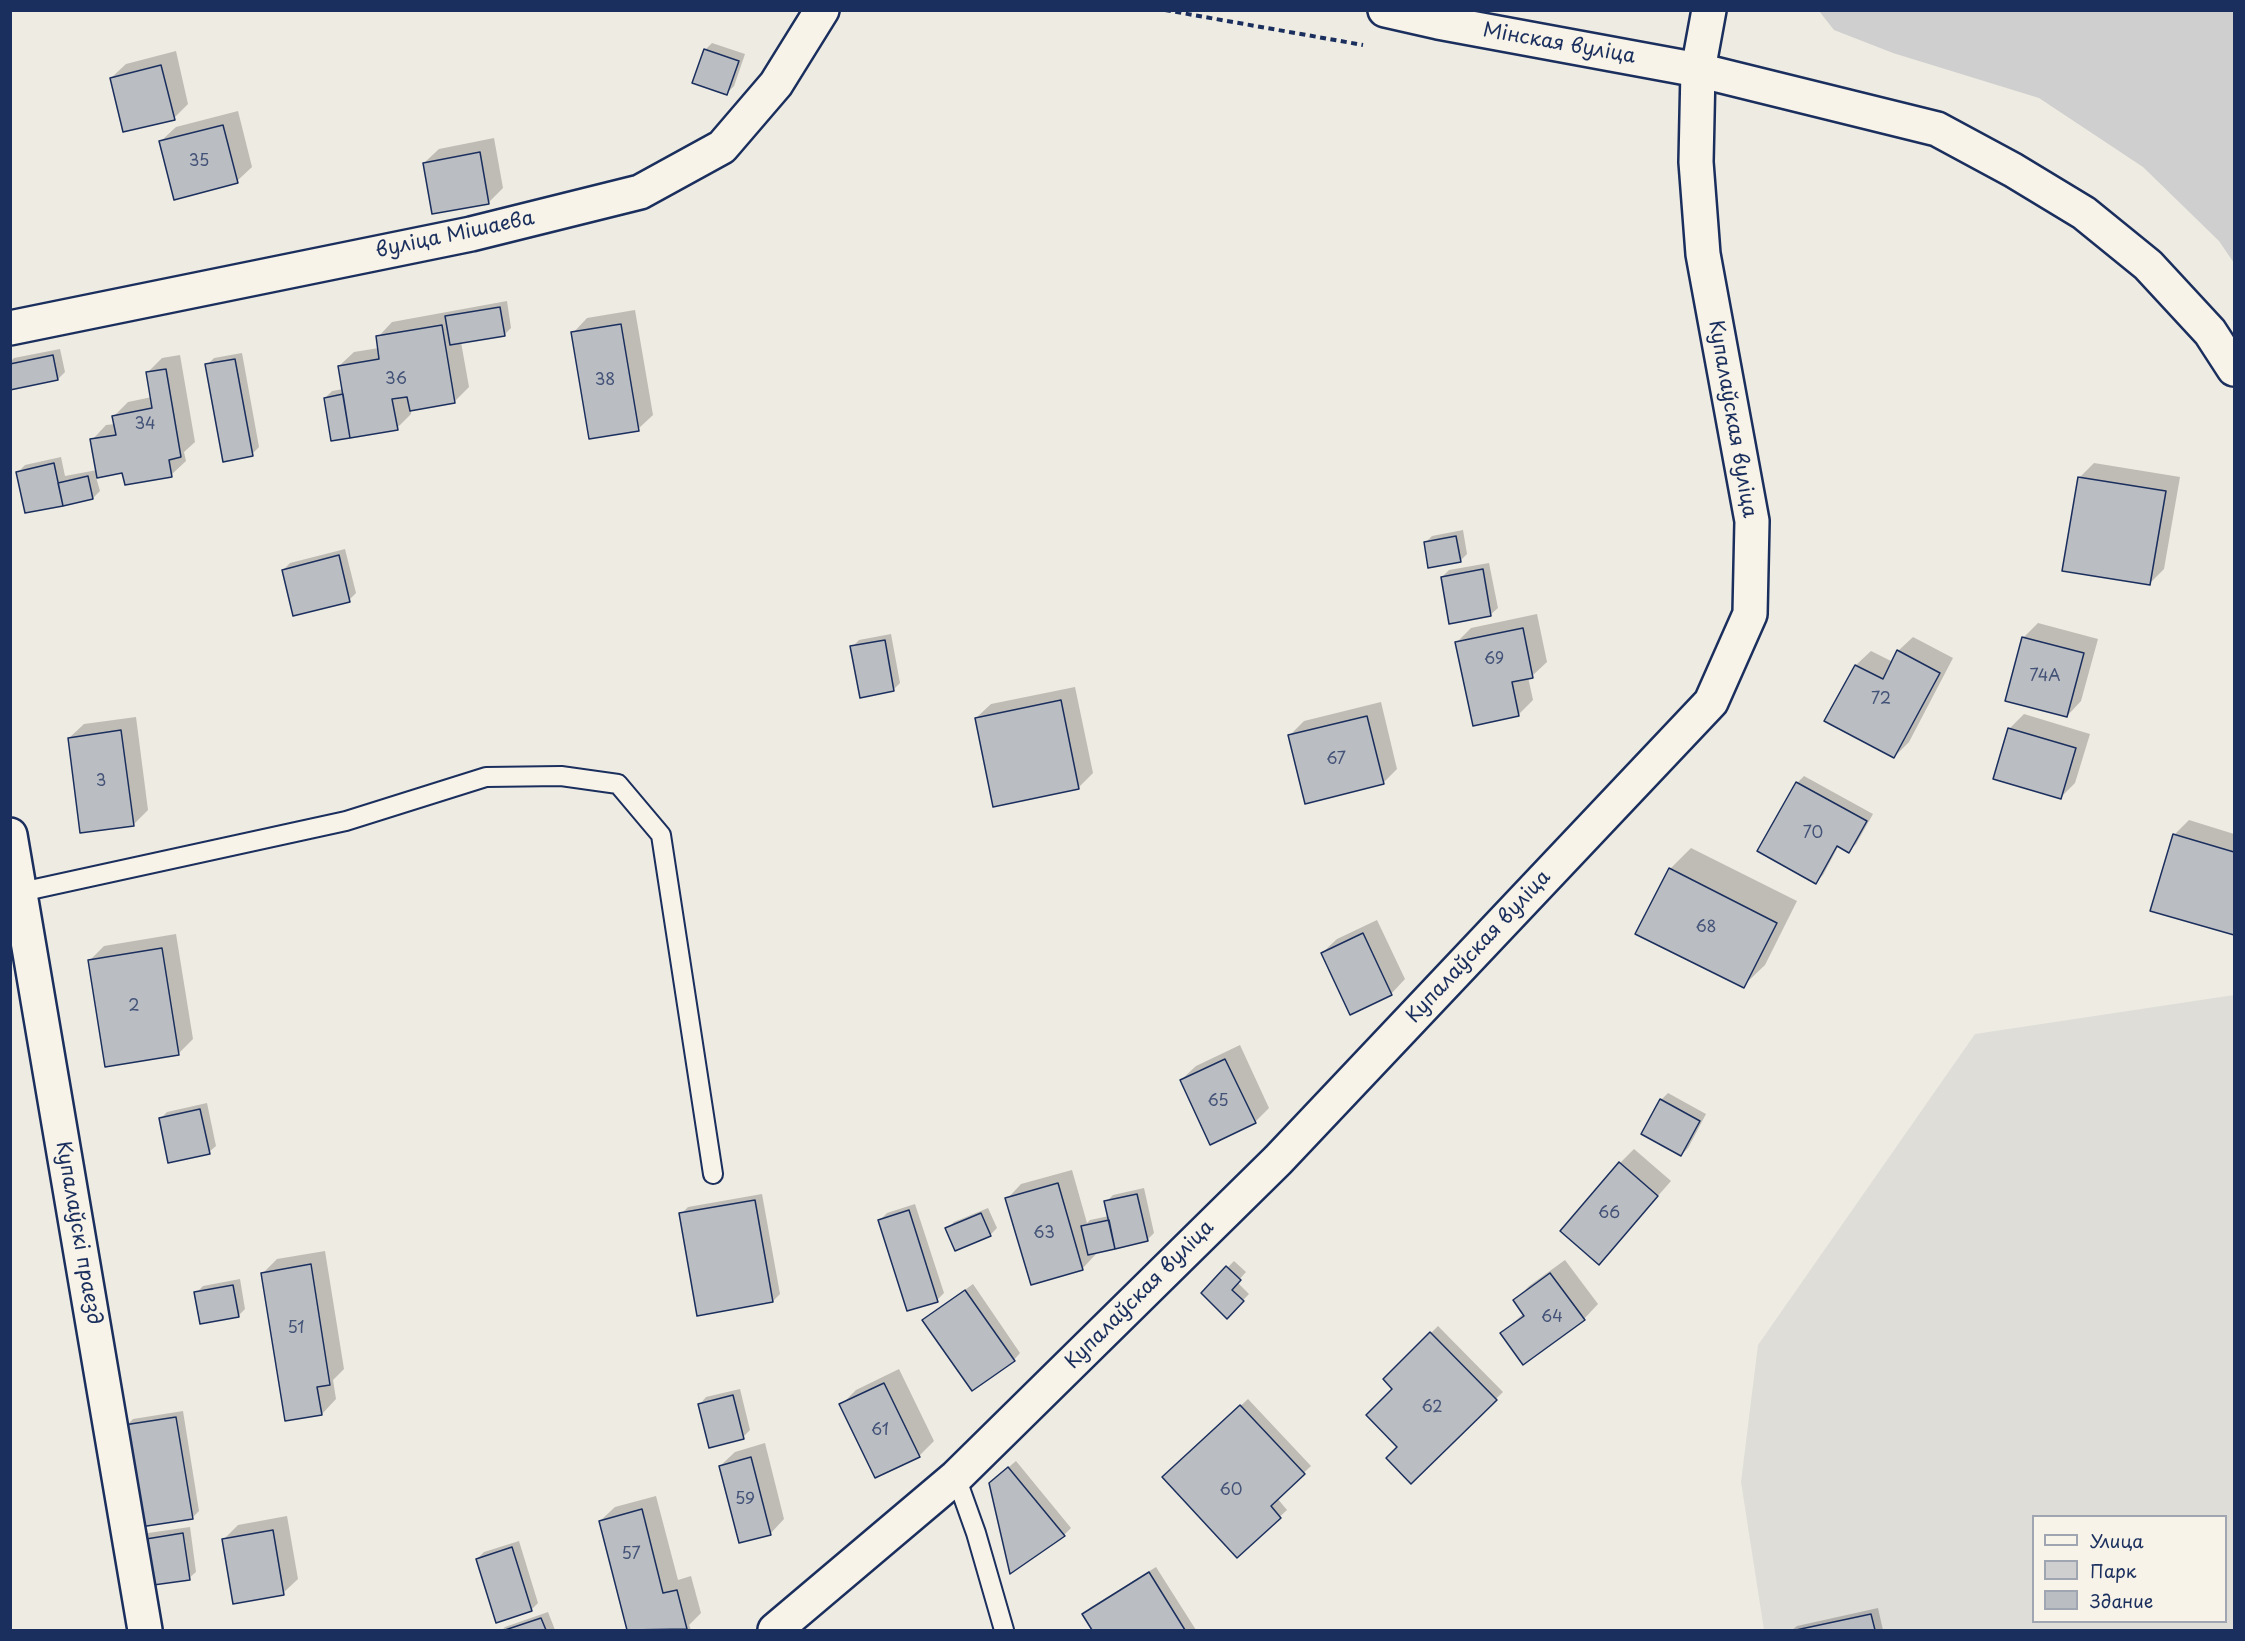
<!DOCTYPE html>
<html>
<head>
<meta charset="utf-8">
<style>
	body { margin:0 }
	#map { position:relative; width:2245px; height:1641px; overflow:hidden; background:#eeebe2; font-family:"Playpen Sans",sans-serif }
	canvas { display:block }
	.frame { position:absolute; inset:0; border:12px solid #1b2f5e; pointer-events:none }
	.legend { position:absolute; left:2032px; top:1515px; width:195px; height:108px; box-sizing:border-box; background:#f7f3e8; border:2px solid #9fa5b1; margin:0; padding:8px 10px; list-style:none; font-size:18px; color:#1b2f5e }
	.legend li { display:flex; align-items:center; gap:12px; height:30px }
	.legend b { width:30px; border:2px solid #9fa5b1 }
</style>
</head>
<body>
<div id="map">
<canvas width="2245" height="1641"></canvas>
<div class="frame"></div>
<ul class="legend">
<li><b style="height:8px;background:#f7f3e8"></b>Улица</li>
<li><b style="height:16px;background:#cfcfcf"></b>Парк</li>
<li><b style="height:16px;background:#babdc2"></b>Здание</li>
</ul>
</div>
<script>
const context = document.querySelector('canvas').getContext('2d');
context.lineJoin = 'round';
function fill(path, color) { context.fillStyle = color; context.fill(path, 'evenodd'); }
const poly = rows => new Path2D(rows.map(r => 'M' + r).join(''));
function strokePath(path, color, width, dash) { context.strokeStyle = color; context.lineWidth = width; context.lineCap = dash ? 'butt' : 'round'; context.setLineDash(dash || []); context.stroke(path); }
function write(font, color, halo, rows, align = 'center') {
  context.font = font + ' "Playpen Sans",sans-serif'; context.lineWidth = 5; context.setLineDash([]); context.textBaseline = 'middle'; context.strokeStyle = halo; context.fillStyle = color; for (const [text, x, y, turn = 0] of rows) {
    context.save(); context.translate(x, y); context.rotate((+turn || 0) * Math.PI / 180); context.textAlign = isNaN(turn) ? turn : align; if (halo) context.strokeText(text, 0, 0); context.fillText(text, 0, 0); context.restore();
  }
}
fill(poly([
	[2234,995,2234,1630,1764,1630,1741,1482,1758,1345,1975,1034],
	[2034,1516,2226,1516,2226,1622,2034,1622]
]), '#deddd8');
fill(poly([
	[1819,11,2234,11,2234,263,2219,241,2143,167,2039,98,1893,53,1834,30]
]), '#cfcfcf');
fill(poly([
	[712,43,745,54,734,86,727,93,705,50],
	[176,51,188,104,174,118,111,78,126,64],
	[238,111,252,167,237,181,161,141,176,127],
	[494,138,503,188,489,202,433,212,424,163,439,149],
	[507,301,511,328,504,335,461,342,469,387,454,402,411,410,411,414,397,428,325,398,332,391,343,389,339,366,354,352,379,348,378,337,392,322],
	[635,310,653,415,638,429,573,333,587,318],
	[60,349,65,372,58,379,10,384,10,362,14,358],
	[242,353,259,447,252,454,207,365,214,358],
	[180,355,195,442,184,452,186,461,171,475,124,471,96,477,100,491,93,498,18,472,25,465,61,457,65,476,97,470,92,440,106,425,115,424,114,416,128,402,152,397,147,373,162,358],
	[2094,463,2180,477,2164,569,2150,583,2079,478],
	[1463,530,1467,554,1460,561,1425,543,1432,536],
	[345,549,356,593,349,600,283,570,290,563],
	[1489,563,1498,608,1491,614,1442,577,1449,570],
	[1537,614,1547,662,1532,676,1528,677,1533,700,1518,715,1456,643,1471,628],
	[2038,623,2098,639,2081,701,2067,716,2023,638],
	[891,634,900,683,893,690,852,647,859,640],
	[1913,637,1953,658,1909,742,1894,757,1827,721,1856,665,1871,651,1893,662,1898,651],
	[1075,687,1093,773,1078,788,976,718,991,704],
	[1381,702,1397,769,1383,783,1290,735,1304,721],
	[2024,714,2090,734,2075,783,2060,798,2009,729],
	[136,717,148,810,133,825,69,738,84,724],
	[1804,776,1873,814,1856,844,1849,851,1839,845,1823,875,1816,882,1797,783],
	[2189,820,2234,834,2234,933,2152,910,2174,835],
	[1691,848,1797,901,1765,965,1743,986,1670,869],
	[1377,920,1405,979,1391,994,1322,953,1337,939],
	[176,934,193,1039,179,1053,106,1065,89,961,104,946],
	[1240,1045,1269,1108,1255,1122,1181,1080,1196,1066],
	[1668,1093,1706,1114,1688,1148,1681,1155,1661,1100],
	[207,1103,216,1146,209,1152,160,1119,167,1112],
	[1634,1149,1671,1181,1599,1263,1620,1163],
	[1072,1170,1087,1223,1090,1220,1109,1216,1106,1202,1113,1195,1144,1188,1154,1233,1147,1240,1096,1252,1096,1254,1082,1269,1007,1199,1021,1184],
	[762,1194,780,1294,773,1301,681,1214,688,1207],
	[915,1204,944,1293,937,1300,880,1220,887,1213],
	[988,1208,997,1228,990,1235,947,1229,954,1222],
	[325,1251,344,1369,333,1380,336,1399,322,1414,263,1273,277,1259],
	[1565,1260,1598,1304,1584,1319,1502,1333,1524,1313,1515,1301,1529,1286],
	[1234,1261,1246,1272,1237,1282,1249,1294,1227,1317,1203,1293],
	[240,1279,245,1309,238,1316,196,1293,203,1286],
	[973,1284,1020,1353,1014,1360,924,1320],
	[1438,1326,1503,1392,1411,1482,1399,1447,1395,1389,1385,1379],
	[899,1369,934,1441,919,1456,841,1405,856,1390],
	[740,1389,750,1430,743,1437,700,1404,706,1397],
	[1248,1399,1311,1466,1277,1498,1287,1510,1237,1556,1171,1470],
	[183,1411,199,1511,192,1518,126,1426,133,1419],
	[765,1443,784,1519,770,1534,720,1466,735,1452],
	[1016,1461,1071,1528,1064,1535,998,1476],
	[656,1496,678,1580,691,1576,701,1613,689,1625,691,1630,629,1630,600,1521,615,1507],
	[287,1516,298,1579,283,1593,224,1539,238,1525],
	[190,1527,196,1572,189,1578,141,1540,148,1533],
	[519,1541,538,1603,531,1610,477,1559,484,1552],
	[1156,1567,1196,1630,1094,1630,1084,1614,1091,1607],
	[1878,1608,1883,1630,1792,1630,1797,1626],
	[548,1612,555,1630,502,1630,505,1627]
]), '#0003');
const building = poly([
	[704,49,739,61,727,95,692,83,704,49],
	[161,65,175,120,123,132,110,78,161,65],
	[223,125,238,183,174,200,159,141,223,125],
	[480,152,489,204,432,214,423,163,480,152],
	[500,307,505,336,450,345,445,316,500,307],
	[621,324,639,431,589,439,571,332,621,324],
	[442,325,455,403,410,411,407,397,392,399,398,430,350,438,338,366,379,359,376,336,442,325],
	[53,355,58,380,10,390,10,364,53,355],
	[235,359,253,456,223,462,205,364,235,359],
	[166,369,181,457,169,460,172,477,125,485,122,473,97,478,90,439,116,435,112,416,152,408,146,372,166,369],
	[343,394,350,438,331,441,324,398,343,394],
	[54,463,63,506,25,513,16,472,54,463],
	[88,476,93,499,63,506,58,483,88,476],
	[2078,477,2166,491,2150,585,2062,571,2078,477],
	[1456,536,1461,562,1428,568,1424,542,1456,536],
	[339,555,350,602,293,616,282,570,339,555],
	[1483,569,1491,616,1449,624,1441,577,1483,569],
	[1523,628,1533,678,1512,682,1519,716,1473,726,1455,642,1523,628],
	[2022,637,2084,653,2067,717,2005,701,2022,637],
	[885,640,894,691,860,698,850,646,885,640],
	[1897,650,1940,673,1894,758,1824,721,1855,665,1883,679,1897,650],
	[1061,700,1079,789,993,807,975,718,1061,700],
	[1367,716,1384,784,1305,804,1288,735,1367,716],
	[2008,728,2076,748,2061,799,1993,779,2008,728],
	[121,730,134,826,80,833,68,738,121,730],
	[1796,782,1867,821,1849,853,1837,846,1816,884,1757,851,1796,782],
	[2173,834,2234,852,2234,935,2150,911,2173,834],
	[1669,868,1777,923,1744,988,1635,934,1669,868],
	[1363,933,1392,995,1350,1015,1321,953,1363,933],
	[162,948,179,1055,105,1067,88,960,162,948],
	[1225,1059,1256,1123,1210,1145,1180,1080,1225,1059],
	[1660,1099,1700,1121,1681,1156,1641,1134,1660,1099],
	[200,1109,210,1154,168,1163,159,1118,200,1109],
	[1619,1162,1658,1196,1599,1265,1560,1231,1619,1162],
	[1058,1183,1083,1270,1031,1285,1005,1198,1058,1183],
	[1137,1194,1148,1241,1115,1249,1104,1201,1137,1194],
	[755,1200,773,1302,697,1316,679,1213,755,1200],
	[909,1210,938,1302,907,1311,878,1220,909,1210],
	[981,1213,991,1236,955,1251,945,1228,981,1213],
	[1109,1220,1115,1249,1088,1255,1081,1226,1109,1220],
	[311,1264,330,1385,317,1387,322,1415,285,1421,261,1273,311,1264],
	[1226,1266,1241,1280,1232,1290,1244,1301,1227,1319,1201,1293,1226,1266],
	[1550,1273,1585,1320,1523,1365,1500,1333,1524,1316,1513,1300,1550,1273],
	[233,1285,239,1317,200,1324,194,1292,233,1285],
	[965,1290,1015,1361,972,1391,922,1320,965,1290],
	[1430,1332,1497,1400,1411,1484,1386,1458,1397,1447,1366,1415,1392,1389,1383,1379,1430,1332],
	[884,1383,920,1457,875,1478,839,1404,884,1383],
	[733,1395,744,1439,709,1448,698,1404,733,1395],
	[1240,1405,1305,1474,1271,1506,1281,1518,1237,1558,1162,1477,1240,1405],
	[176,1417,193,1519,140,1527,124,1425,176,1417],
	[751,1457,771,1535,739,1543,719,1466,751,1457],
	[1008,1467,1065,1536,1010,1574,989,1483,1008,1467],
	[642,1509,663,1593,677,1590,687,1629,627,1630,599,1521,642,1509],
	[273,1530,284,1595,233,1604,222,1539,273,1530],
	[183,1533,190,1580,146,1586,140,1540,183,1533],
	[512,1547,532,1611,496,1623,476,1559,512,1547],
	[1149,1572,1185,1630,1092,1630,1082,1614,1149,1572],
	[1871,1614,1875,1630,1796,1630,1871,1614],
	[541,1618,546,1630,505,1630,541,1618]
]);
fill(building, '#babdc2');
strokePath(building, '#1b2f5e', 1.5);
const lane = poly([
	[12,894,346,821,486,777,561,776,618,784,661,835,713,1174],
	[956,1477,976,1533,1004,1630]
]);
const street = poly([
	[10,328,471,234,640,192,722,147,776,84,822,10],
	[10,835,145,1630],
	[775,1630,956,1477,1278,1160,1711,702,1750,614,1752,521,1703,254,1696,162,1698,70,1709,10]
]);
const secondary = poly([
	[1385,10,1438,22,1698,70,1937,129,2013,170,2084,213,2148,265,2210,332,2234,369]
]);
strokePath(lane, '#1b2f5e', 22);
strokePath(street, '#1b2f5e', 38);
strokePath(secondary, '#1b2f5e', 38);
strokePath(poly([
	[1165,10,1363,45]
]), '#1b2f5e', 4, [6, 4.5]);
strokePath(lane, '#f7f3e8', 18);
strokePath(street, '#f7f3e8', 33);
strokePath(secondary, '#f7f3e8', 33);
write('16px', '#435277', null, [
	["35",199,162],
	["36",396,380],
	["38",605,381],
	["34",145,425],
	["69",1494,660],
	["74А",2045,677],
	["72",1881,700],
	["67",1336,760],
	["3",101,782],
	["70",1813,834],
	["68",1706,928],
	["2",134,1007],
	["65",1218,1102],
	["66",1609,1214],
	["63",1044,1234],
	["64",1552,1318],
	["51",296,1329],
	["62",1432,1408],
	["61",880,1431],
	["60",1231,1491],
	["59",745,1500],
	["57",631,1555]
]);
write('20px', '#1b2f5e', '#f7f3e8', [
	["Мінская вуліца",1559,44,10],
	["вуліца Мішаева",455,235,-12],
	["Купалаўская вуліца",1732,419,80],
	["Купалаўская вуліца",1479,947,-47],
	["Купалаўскі праезд",78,1233,80],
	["Купалаўская вуліца",1140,1295,-45]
]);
</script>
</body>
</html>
